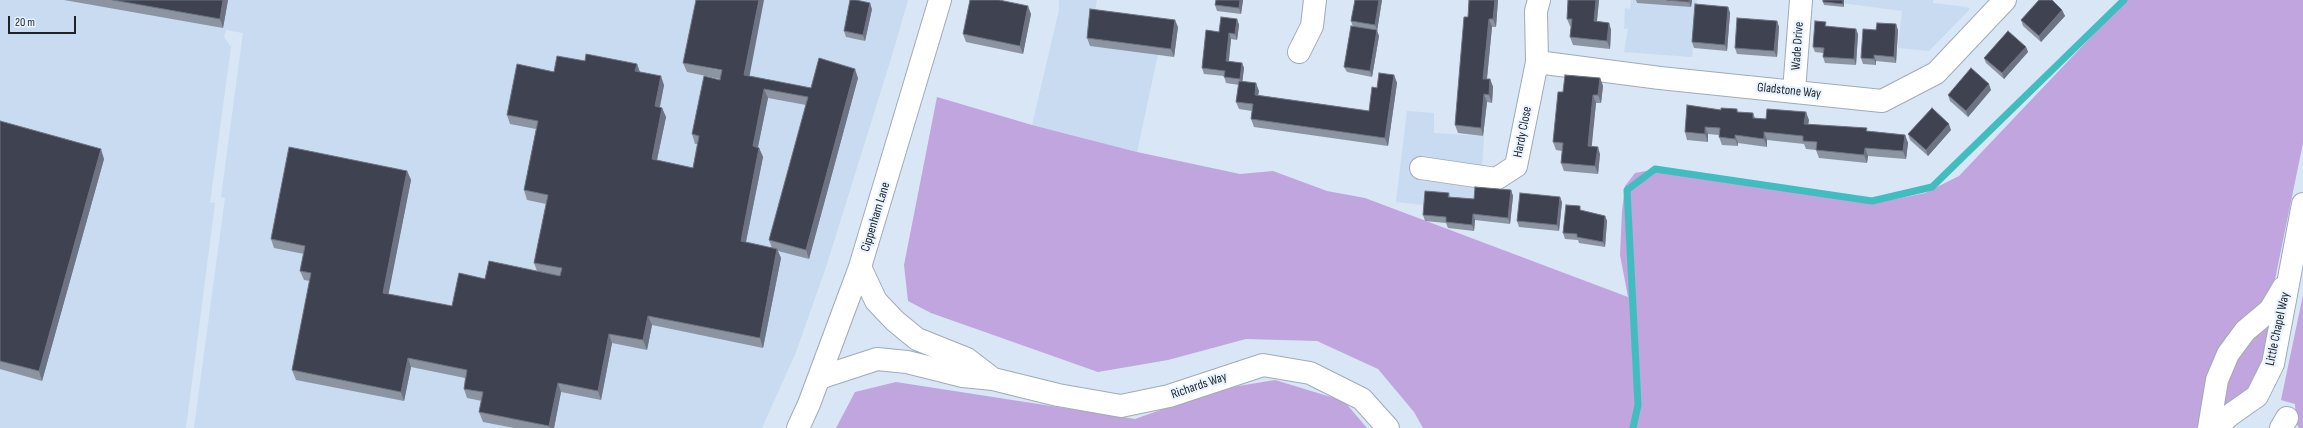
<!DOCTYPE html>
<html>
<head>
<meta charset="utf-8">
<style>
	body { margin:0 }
	#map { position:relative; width:2303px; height:428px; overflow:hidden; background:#d8e6f5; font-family:"Sofia Sans Condensed",sans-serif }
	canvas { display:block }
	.scale { position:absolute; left:8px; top:16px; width:68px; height:18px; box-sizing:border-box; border:2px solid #1e2328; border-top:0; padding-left:5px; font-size:12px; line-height:14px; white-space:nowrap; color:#1e2328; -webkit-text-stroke:3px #e8f3ff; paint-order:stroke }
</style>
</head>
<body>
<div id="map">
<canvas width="2303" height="428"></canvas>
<div class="scale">20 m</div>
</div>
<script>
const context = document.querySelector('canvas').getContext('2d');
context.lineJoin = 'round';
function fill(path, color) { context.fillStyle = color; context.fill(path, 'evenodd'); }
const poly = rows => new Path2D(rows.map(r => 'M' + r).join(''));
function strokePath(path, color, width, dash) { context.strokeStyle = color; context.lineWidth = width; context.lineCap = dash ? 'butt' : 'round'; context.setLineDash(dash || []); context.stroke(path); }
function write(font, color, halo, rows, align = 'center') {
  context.font = font + ' "Sofia Sans Condensed",sans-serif'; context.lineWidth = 4; context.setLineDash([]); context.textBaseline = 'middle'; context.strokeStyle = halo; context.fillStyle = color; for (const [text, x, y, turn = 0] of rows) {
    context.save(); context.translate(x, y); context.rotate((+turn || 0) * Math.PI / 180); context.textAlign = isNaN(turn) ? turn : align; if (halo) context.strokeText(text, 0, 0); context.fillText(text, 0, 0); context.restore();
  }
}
fill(poly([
	[0,0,908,0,893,52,826,267,796,352,762,428,194,428,225,198,221,197,243,33,226,30,224,37,231,47,210,202,215,203,186,428,0,428],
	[1059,0,1097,0,1089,43,1158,54,1137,152,1032,125,1059,10],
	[1631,0,1697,0,1692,57,1624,52,1628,28,1624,29,1625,8,1630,9],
	[1819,0,1933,0,1933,3,1967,7,1970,9,1929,51,1898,48,1902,11],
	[1407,111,1434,113,1434,133,1484,136,1481,183,1475,219,1426,205,1396,202]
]), '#c8dbf0');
fill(poly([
	[2126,0,2303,0,2303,143,2272,294,2218,355,2198,428,1423,428,1414,412,1378,369,1317,341,1246,339,1168,360,1098,372,931,313,908,301,904,265,937,97,1032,125,1137,152,1240,174,1273,171,1327,191,1365,198,1628,297,1620,255,1622,211,1625,186,1635,173,1646,171,1835,193,1881,202,1925,193,1959,176],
	[2303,295,2303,428,2299,428,2296,423,2295,404,2281,400],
	[2272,325,2260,376,2243,398,2224,405,2233,359,2250,338],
	[1275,380,1344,401,1367,428,836,428,855,392,896,382,1135,419,1220,389]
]), '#c0a5de');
strokePath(poly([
	[1633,428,1638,405,1627,190,1655,169,1872,201,1932,187,2124,0]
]), '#41bdbf', 7);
const minor = poly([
	[1299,52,1312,26,1315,0],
	[1537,62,1660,78,1882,101,1936,73,2005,0],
	[1794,91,1801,0],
	[1421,168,1496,179,1516,166,1537,62,1536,11,1539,0],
	[860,267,876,301,895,321,917,339,967,359,993,379],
	[819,378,877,359,907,362,963,376,993,379,1058,395,1121,406,1169,396,1263,365,1310,373,1362,399,1388,428],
	[798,428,809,404,860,267,940,0],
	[2209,428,2217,380,2228,354,2245,331,2270,310,2283,288],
	[2216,428,2230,415,2257,396,2273,364,2303,204],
	[2281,428,2287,418]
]);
strokePath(minor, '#9fabba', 24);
strokePath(minor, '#fff', 22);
fill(poly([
	[64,0,228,0,223,28],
	[1243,0,1241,14,1217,11,1215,5],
	[1355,0,1382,0,1377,31,1379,36,1372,77,1347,72,1344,67,1353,27,1351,21],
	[1498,0,1496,27,1492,27,1487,79,1490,79,1493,87,1492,103,1487,102,1483,136,1458,133,1455,125,1468,17],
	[1568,0,1599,0,1597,21,1609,23,1611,30,1610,49,1573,45,1570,37,1571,27,1570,26,1567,19],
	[1636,0,1692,0,1691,7,1637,3],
	[1823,0,1844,0,1844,7,1824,5,1823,2],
	[1728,7,1730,13,1727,51,1694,48,1692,42],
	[872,9,865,41,846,37,844,31],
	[2062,10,2065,16,2041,42,2023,26,2021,20],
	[1031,14,1023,54,966,42,963,34],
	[1237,19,1239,25,1237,40,1231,39,1229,61,1242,63,1244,68,1242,81,1259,91,1258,95,1369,111,1377,88,1394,75,1397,83,1388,146,1254,127,1251,119,1252,111,1239,109,1236,102,1239,85,1226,83,1224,76,1204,74,1202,68,1219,32],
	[1777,21,1779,27,1777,57,1737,54,1735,48],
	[1827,26,1858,34,1856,65,1825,63,1823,57,1823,53,1815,52,1813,47],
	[1178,27,1174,57,1090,46,1087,38],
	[1876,30,1898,30,1896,63,1876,61,1876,65,1863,64,1861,58],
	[2026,47,2028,52,2004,79,1986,63,1984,58],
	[585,61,637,64,640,72,664,85,660,107,662,108,666,117,657,160,693,168,698,144,695,144,692,134,720,79,687,72,683,63,811,88,858,78,809,259,778,251,781,258,763,348,652,325,647,350,612,343,601,400,561,392,554,428,514,428,483,422,479,412,482,401,467,398,464,389,465,378,411,367,404,401,296,380,292,370,310,281,304,280,300,271,304,254,274,248,271,239,407,171,411,180,388,294,452,306,485,279,537,271,534,263,546,204,527,200,524,190,536,129,510,124,507,115,554,72],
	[768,98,806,105,769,240,772,248,746,242,763,157,759,148,758,147],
	[1600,78,1603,86,1601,103,1596,103,1591,146,1600,154,1598,174,1564,171,1561,163,1562,151,1556,150,1553,142,1563,92],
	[1991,90,1968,117,1950,101,1948,95],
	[1737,109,1738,112,1753,113,1755,118,1766,119,1809,120,1808,124,1905,135,1908,143,1906,159,1868,156,1867,163,1819,158,1816,150,1806,149,1804,144,1767,140,1767,147,1738,143,1738,146,1722,145,1719,137,1719,135,1708,134,1708,142,1687,140,1685,132,1721,110],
	[0,121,104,159,42,381,0,369],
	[1951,130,1928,156,1910,140,1908,134],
	[1511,190,1513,196,1510,224,1475,220,1474,231,1448,228,1446,223,1425,221,1423,215,1449,193,1450,197,1474,199],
	[1562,202,1559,231,1519,227,1517,221],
	[1581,210,1605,216,1607,221,1605,247,1579,243,1578,240,1565,239,1563,233]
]), '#8c94a2');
fill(poly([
	[223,0,228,0,223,28,220,19],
	[759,0,764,0,748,84,744,75],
	[1240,0,1243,0,1241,14,1239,8],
	[1379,0,1382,0,1377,31,1379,36,1372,77,1370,71,1377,30,1375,25],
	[1495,0,1498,0,1496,27,1493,19],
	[1596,0,1599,0,1596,29,1594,21],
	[1689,0,1692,0,1691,7,1689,2],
	[1843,0,1844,0,1844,7,1843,4],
	[870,3,872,9,865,41,863,35],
	[1028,6,1031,14,1023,54,1020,46],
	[1728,7,1730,13,1727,51,1725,45],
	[2062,10,2065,16,2041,42,2039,36],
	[1237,19,1239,25,1237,40,1235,34],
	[1489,19,1492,27,1486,87,1483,79],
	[1175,20,1178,27,1174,57,1171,49],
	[1777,21,1779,27,1777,57,1774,51],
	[1609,23,1611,30,1610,49,1607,41],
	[1896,24,1898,30,1896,63,1894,57],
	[1856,29,1858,34,1856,65,1854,59],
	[1229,33,1231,39,1228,66,1226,61],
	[2026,47,2028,52,2004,79,2002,73],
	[1874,55,1876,61,1876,65,1874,59],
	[1242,63,1244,68,1242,85,1240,79],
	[637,64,640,73,635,71],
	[855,69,858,78,809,259,806,250],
	[1394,75,1397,83,1388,146,1385,138],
	[661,76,664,85,658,115,655,106],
	[1600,78,1603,86,1601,103,1598,95],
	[1490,79,1493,87,1492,103,1489,95],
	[1256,83,1259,91,1257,102,1255,95],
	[1989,84,1991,90,1968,117,1966,111],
	[764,89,768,98,756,156,753,146],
	[1484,94,1487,102,1483,136,1481,128],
	[1593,95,1596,103,1591,154,1588,146],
	[662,108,666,117,655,169,652,159],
	[1806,112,1809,120,1807,132,1804,124],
	[1949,124,1951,130,1928,156,1926,150],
	[1705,127,1708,134,1708,142,1705,134],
	[1764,132,1767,140,1767,147,1764,139],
	[1735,135,1738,143,1738,146,1735,139],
	[1905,135,1908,143,1906,159,1903,151],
	[1598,147,1600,154,1598,174,1595,166],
	[759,148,763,157,744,251,741,241],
	[1865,148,1868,156,1867,163,1864,155],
	[101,149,104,159,42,381,39,371],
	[407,171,411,180,387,302,383,293],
	[1511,190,1513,196,1510,224,1508,218],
	[1560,197,1562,202,1559,231,1557,225],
	[1473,214,1475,220,1474,231,1472,225],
	[1605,216,1607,221,1605,247,1603,242],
	[777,249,781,258,763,348,760,338],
	[648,316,652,325,647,350,643,340],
	[609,334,612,343,601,400,598,391],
	[408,358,411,367,404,401,401,392],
	[558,383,561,392,554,428,550,428,549,426]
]), '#6d7382');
const building = poly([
	[113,0,223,0,220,19,113,0],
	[696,0,759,0,744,75,811,88,819,58,855,69,806,250,769,240,808,97,764,89,753,146,759,148,741,241,777,249,760,338,648,316,643,340,609,334,598,391,558,383,549,426,479,412,483,392,464,389,467,370,408,358,401,392,292,370,311,273,300,271,305,246,271,239,289,147,407,171,383,293,452,306,459,273,485,279,489,261,560,276,562,268,534,263,548,195,524,190,538,121,507,115,517,64,554,72,557,56,585,61,586,54,637,64,635,71,661,76,655,106,662,108,652,159,693,168,699,136,692,134,704,76,720,80,722,70,683,63,696,0],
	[850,0,856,0,870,3,863,35,844,31,850,0],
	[970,0,999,0,1028,6,1020,46,963,34,970,0],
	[1216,0,1240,0,1239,8,1215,5,1216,0],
	[1355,0,1379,0,1375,25,1351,21,1355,0],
	[1469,0,1495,0,1493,19,1489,19,1483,79,1490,79,1489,95,1484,94,1481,128,1455,125,1464,17,1468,17,1469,0],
	[1568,0,1596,0,1594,21,1609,23,1607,41,1570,37,1572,19,1567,19,1568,0],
	[1667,0,1689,0,1689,2,1667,0],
	[1823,0,1843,0,1843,4,1823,2,1823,0],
	[2039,0,2052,0,2062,10,2039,36,2021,20,2039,0],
	[1695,4,1728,7,1725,45,1692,42,1695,4],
	[1090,9,1175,20,1171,49,1087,38,1090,9],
	[1221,17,1237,19,1235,34,1229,33,1226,61,1242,63,1240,79,1224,77,1225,71,1202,68,1206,30,1219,32,1221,17],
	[1737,18,1777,21,1774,51,1735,48,1737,18],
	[1815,21,1826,22,1825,26,1856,29,1854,59,1823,57,1824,48,1813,47,1815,21],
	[1877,23,1896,24,1894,57,1874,55,1874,59,1861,58,1863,29,1876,30,1877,23],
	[1351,26,1377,30,1370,71,1344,67,1351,26],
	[2008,31,2026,47,2002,73,1984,58,2008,31],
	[1971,68,1989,84,1966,111,1948,95,1971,68],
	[1379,73,1394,75,1385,138,1251,119,1253,104,1236,102,1239,81,1256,83,1255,95,1369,111,1372,87,1377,88,1379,73],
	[1565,75,1600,78,1598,95,1593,95,1588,146,1598,147,1595,166,1561,163,1563,143,1553,142,1558,92,1563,92,1565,75],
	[1687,105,1721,110,1721,108,1737,109,1737,112,1753,113,1753,118,1766,119,1767,109,1806,112,1804,124,1867,128,1866,131,1905,135,1903,151,1865,148,1864,155,1816,150,1817,142,1803,141,1803,136,1764,132,1764,139,1735,135,1735,139,1719,137,1720,128,1705,127,1705,134,1685,132,1687,105],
	[1932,108,1949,124,1926,150,1908,134,1932,108],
	[0,121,101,149,39,371,0,361,0,121],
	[1475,187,1511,190,1508,218,1473,214,1472,225,1446,222,1446,217,1423,215,1425,191,1449,193,1448,197,1474,199,1475,187],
	[1520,193,1560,197,1557,225,1517,221,1520,193],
	[1566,205,1580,206,1580,210,1605,216,1603,242,1577,237,1577,234,1563,233,1566,205]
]);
fill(building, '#3f4250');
strokePath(building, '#6d7382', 1);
write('13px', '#1e2328', '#e8f3ff', [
	["Wade Drive",1798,46,-86],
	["Gladstone Way",1789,91,6],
	["Hardy Close",1523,132,-79],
	["Cippenham Lane",876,217,-73],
	["Little Chapel Way",2278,329,-78],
	["Richards Way",1199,386,-19]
]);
</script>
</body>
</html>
